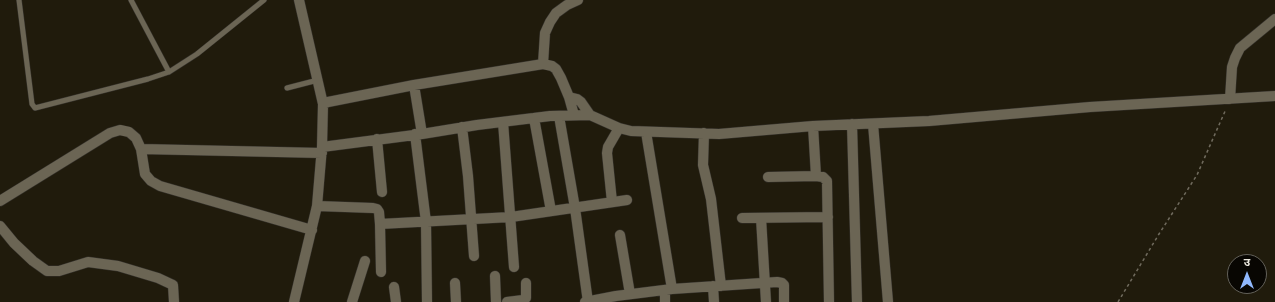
<!DOCTYPE html>
<html>
<head>
<meta charset="utf-8">
<style>
	body { margin:0 }
	#map { position:relative; width:1275px; height:302px; overflow:hidden; background:#201b0c; font-family:Roboto,"Noto Sans Devanagari",sans-serif }
	canvas { display:block }
	.north { position:absolute; left:1227px; top:254px; width:40px; height:40px; box-sizing:border-box; background:#080602; border:1px solid #63615a; border-radius:50%; rotate:0deg; font-size:11px; font-weight:700; line-height:16px; text-align:center; color:#ece9df }
	.north::after { content:''; display:block; margin:auto; width:14px; height:18px; background:#90b8fd; clip-path:polygon(50% 0,100% 100%,50% 72%,0 100%) }
</style>
</head>
<body>
<div id="map">
<canvas width="1275" height="302"></canvas>
<div class="north">उ</div>
</div>
<script>
const context = document.querySelector('canvas').getContext('2d');
context.lineJoin = 'round';
const poly = rows => new Path2D(rows.map(r => 'M' + r).join(''));
function strokePath(path, color, width, dash) { context.strokeStyle = color; context.lineWidth = width; context.lineCap = dash ? 'butt' : 'round'; context.setLineDash(dash || []); context.stroke(path); }
const lane = poly([
	[19,0,32,104,35,108,148,79,169,72,197,54,264,0],
	[131,0,169,72],
	[287,88,318,80]
]);
const street = poly([
	[299,0,323,104],
	[543,64,545,33,550,22,556,13,567,5,578,0],
	[414,85,422,134],
	[569,97,577,99,581,102,590,115],
	[1230,99,1232,67,1235,58,1240,48,1275,19],
	[559,116,575,208,588,302],
	[534,118,551,211],
	[503,122,514,267],
	[852,124,857,302],
	[873,124,888,302],
	[813,126,816,176],
	[462,127,468,176,474,256],
	[646,132,672,289],
	[704,133,703,165,711,199,721,286],
	[415,134,426,222,427,302],
	[377,139,382,192],
	[322,147,422,134,477,125,550,116,590,115,619,128,631,131,719,134,813,126,929,121,1090,107,1275,96],
	[141,149,322,153],
	[768,177,816,176,823,177,827,181,829,302],
	[0,201,110,133,120,130,129,132,136,138,141,149,145,174,151,181,160,186,312,230],
	[612,202,607,153,608,147,619,128],
	[317,206,373,208,377,209,379,212,380,224,381,272],
	[742,218,828,217],
	[761,218,766,302],
	[380,224,511,217,627,200],
	[0,226,14,243,33,261,47,271,59,271,88,262,118,266,158,278,173,285,174,302],
	[620,235,630,294],
	[495,276,496,302],
	[455,283,456,302],
	[713,286,714,302],
	[394,287,396,302],
	[665,291,665,302],
	[294,302,317,206,322,147,323,104,328,102,414,85,543,64,552,66,556,69,561,78,569,97,574,115],
	[352,302,365,261],
	[507,302,523,300,526,298,526,283],
	[585,302,616,296,672,289,777,282,782,283,784,285,784,302]
]);
strokePath(lane, '#36332d', 6);
strokePath(street, '#36332d', 11);
strokePath(poly([
	[1118,302,1159,234,1197,175,1226,109]
]), '#706b5e', 1.5, [3, 3]);
strokePath(lane, '#6b6554', 5);
strokePath(street, '#6b6554', 10);
</script>
</body>
</html>
